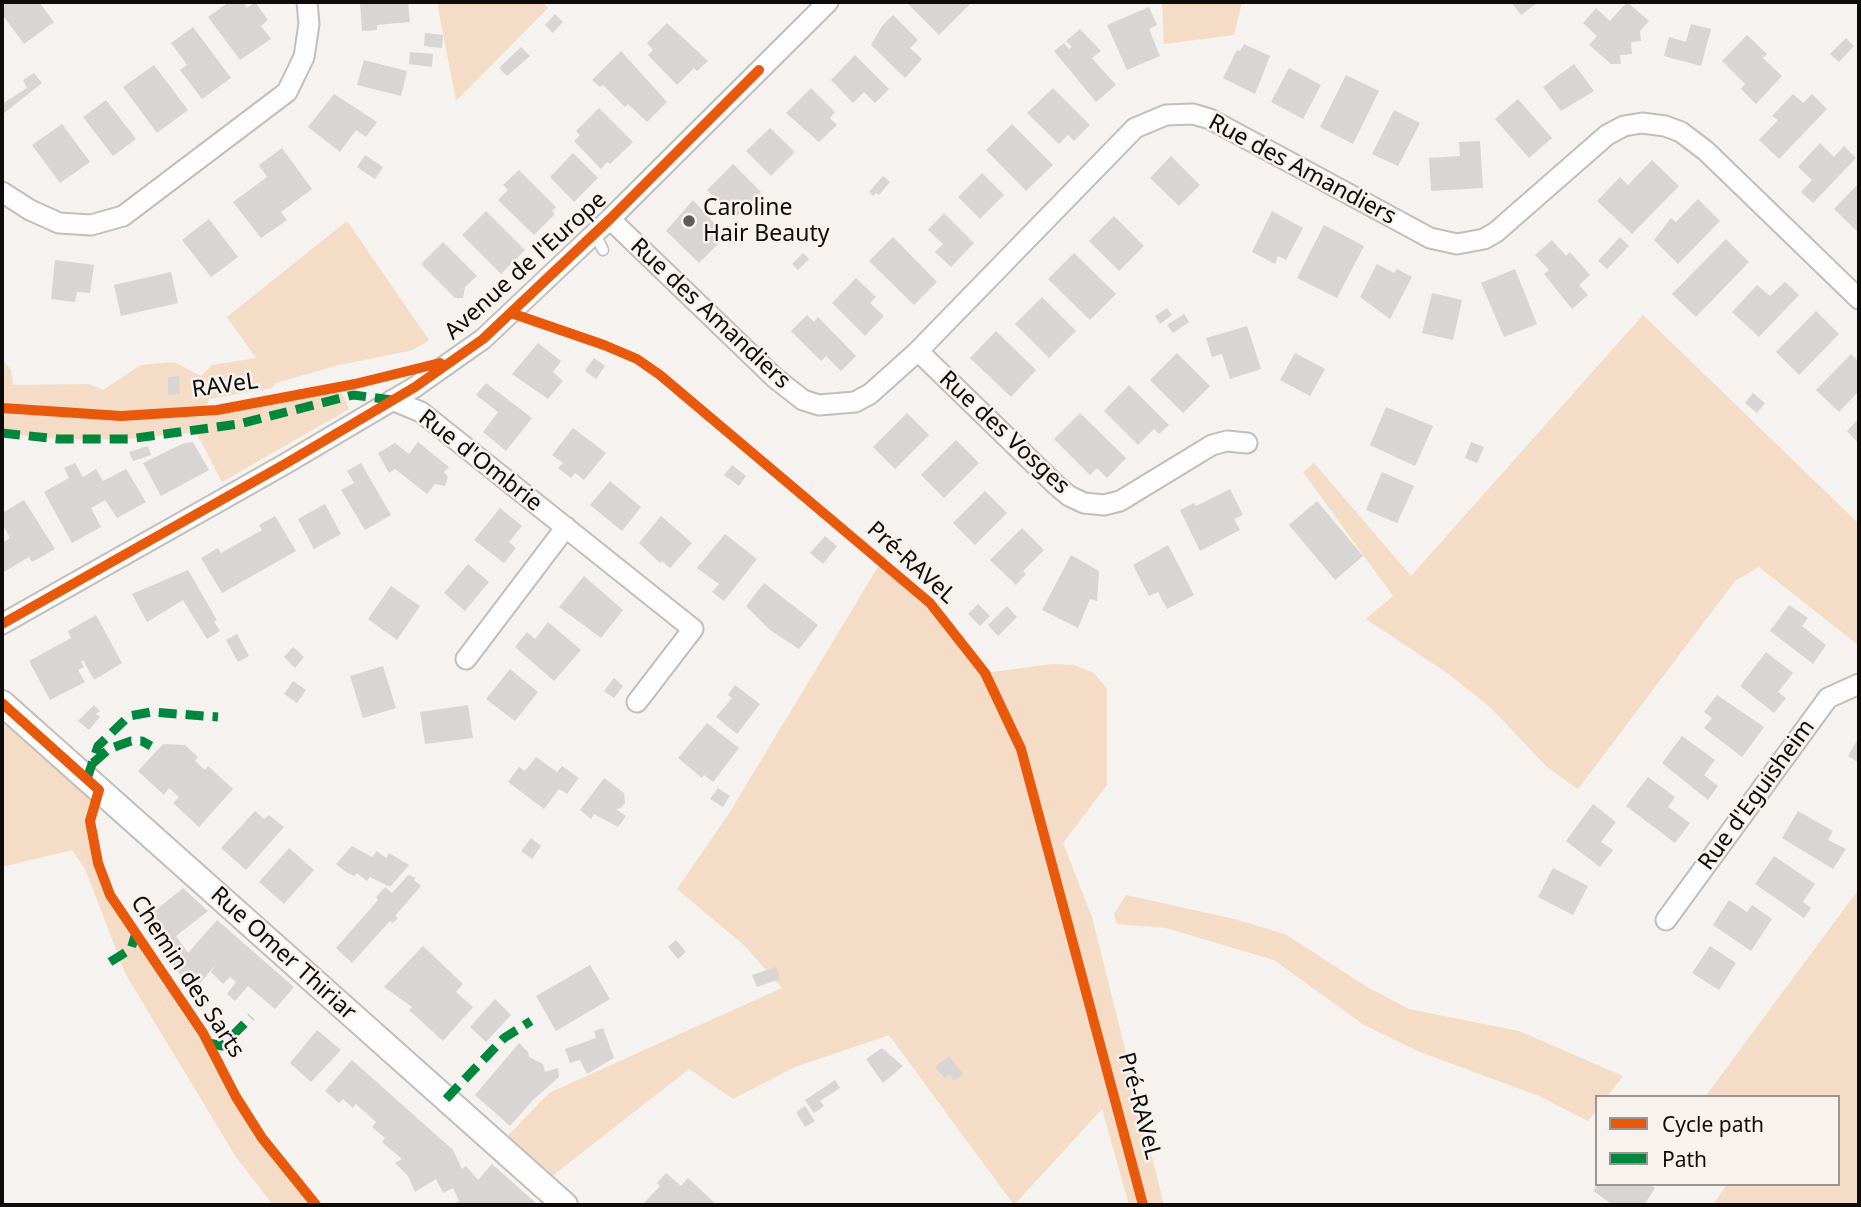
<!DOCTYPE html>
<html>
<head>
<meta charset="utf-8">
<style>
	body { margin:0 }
	#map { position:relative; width:1861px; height:1207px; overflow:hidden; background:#f5f2ef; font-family:"Noto Sans",sans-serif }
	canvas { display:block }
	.frame { position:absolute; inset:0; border:4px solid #0e0c0b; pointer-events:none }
	.legend { position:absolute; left:1595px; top:1095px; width:245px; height:91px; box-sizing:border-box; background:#f7f2ed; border:2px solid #9a9693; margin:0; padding:9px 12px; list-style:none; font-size:21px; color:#0e0c0b }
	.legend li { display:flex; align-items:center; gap:14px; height:35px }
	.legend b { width:35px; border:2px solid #9a9693 }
</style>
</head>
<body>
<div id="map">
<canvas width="1861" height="1207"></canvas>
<div class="frame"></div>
<ul class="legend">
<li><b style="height:9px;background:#e8590c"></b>Cycle path</li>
<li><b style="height:9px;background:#00873e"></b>Path</li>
</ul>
</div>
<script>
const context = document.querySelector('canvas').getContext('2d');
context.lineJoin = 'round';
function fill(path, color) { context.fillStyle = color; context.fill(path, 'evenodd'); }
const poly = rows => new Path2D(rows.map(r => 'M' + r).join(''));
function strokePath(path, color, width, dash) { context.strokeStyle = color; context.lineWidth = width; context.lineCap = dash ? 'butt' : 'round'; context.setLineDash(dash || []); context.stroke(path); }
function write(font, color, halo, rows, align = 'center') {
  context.font = font + ' "Noto Sans",sans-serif'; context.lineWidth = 5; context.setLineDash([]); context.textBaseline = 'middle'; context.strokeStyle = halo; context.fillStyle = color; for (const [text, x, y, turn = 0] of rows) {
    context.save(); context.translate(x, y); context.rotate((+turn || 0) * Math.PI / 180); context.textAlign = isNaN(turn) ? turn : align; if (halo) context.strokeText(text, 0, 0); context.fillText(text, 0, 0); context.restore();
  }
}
fill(poly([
	[437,2,542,2,548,8,456,101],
	[1162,2,1242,2,1234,35,1164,44],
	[347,221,429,340,413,350,335,366,276,383,272,388,209,399,205,410,339,387,349,409,222,482,196,432,128,439,58,439,2,433,2,359,11,370,13,385,89,384,103,390,141,365,174,362,201,376,212,365,256,358,227,317],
	[1643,315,1859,524,1859,642,1857,644,1759,567,1735,581,1578,789,1547,767,1490,707,1447,673,1366,619,1393,596,1303,472,1314,463,1411,576],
	[881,562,930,603,985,673,1052,664,1074,665,1094,673,1107,689,1107,785,1063,843,1092,917,1164,1205,1129,1205,1102,1109,1014,1205,889,1035,795,1067,733,1099,689,1069,542,1184,498,1146,549,1093,782,988,745,946,677,889,728,815],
	[2,703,99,790,90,821,98,863,110,895,203,1033,236,1097,262,1138,316,1205,273,1205,236,1157,126,975,85,869,72,850,2,867],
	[1859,889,1859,1205,1713,1205,1727,1184,1838,1184,1838,1097,1705,1097],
	[1126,895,1234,919,1285,934,1367,987,1409,1009,1519,1031,1623,1076,1607,1097,1597,1097,1597,1110,1588,1121,1539,1096,1420,1052,1364,1025,1274,960,1166,928,1117,924,1114,914]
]), '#f4dcc6');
fill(poly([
	[2,2,39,2,54,22,24,44,2,14],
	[229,2,243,2,247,8,255,2,268,20,261,26,271,39,240,60,208,17],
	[360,2,408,2,410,22,377,25,377,30,362,31],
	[906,2,972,2,939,35],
	[1511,2,1538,2,1521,15],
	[1627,2,1649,21,1640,31,1641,41,1631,42,1632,54,1620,55,1621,64,1611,64,1589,45,1597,36,1583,23,1596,8,1610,21],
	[1149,7,1157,25,1149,29,1160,56,1127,70,1107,25],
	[555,14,563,22,553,33,545,25],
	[893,15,918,40,910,48,922,59,905,78,871,45,882,26],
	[667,23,708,61,697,71,694,68,677,85,648,55,653,50,647,43],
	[1691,24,1711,29,1701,66,1664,56,1669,37,1686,42],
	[193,27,231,78,202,99,180,70,187,65,171,43],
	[1080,29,1101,51,1092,58,1116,85,1096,102,1054,51,1064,43,1069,49,1072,47,1066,41],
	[425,33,443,35,442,48,424,46],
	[1747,35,1767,54,1763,58,1782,76,1756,104,1741,89,1745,84,1722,61],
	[1846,38,1854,46,1839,62,1830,54],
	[1244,44,1270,56,1255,94,1223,78,1237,50,1240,51],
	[521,47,530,56,507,76,499,68],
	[621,51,667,102,647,122,628,104,625,107,603,85,600,87,592,80],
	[410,52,433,54,432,67,409,64],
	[855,55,889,89,875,103,864,92,853,103,831,80],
	[364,60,407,71,401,96,357,85],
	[1574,64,1594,91,1561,111,1543,87],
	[154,65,188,110,157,133,123,87],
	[1289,68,1321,85,1303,119,1271,102],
	[34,73,42,83,3,114,2,104,27,88,23,80],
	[1346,75,1379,91,1353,144,1320,127],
	[811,88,835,112,830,118,837,125,819,142,786,113],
	[1053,88,1090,125,1074,141,1068,135,1059,144,1027,113],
	[334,94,377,122,366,137,356,130,340,152,308,127],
	[1793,94,1803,103,1812,94,1827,109,1779,159,1759,140,1778,120,1772,116],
	[1518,99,1552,138,1529,158,1495,119],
	[106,100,136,139,113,156,83,117],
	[599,108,633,142,610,164,607,162,601,169,574,141,580,135,576,131],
	[1394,110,1420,123,1398,166,1372,154],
	[62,124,90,162,60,183,32,145],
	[1012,124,1053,165,1026,191,986,150],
	[770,128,795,152,771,176,746,151],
	[1480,141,1483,188,1431,191,1429,158,1460,156,1459,142],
	[1820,143,1834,157,1844,146,1856,158,1813,203,1801,192,1812,180,1798,167],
	[282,148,312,189,281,212,287,220,261,238,233,202,267,177,259,165],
	[573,153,598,178,574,202,550,177],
	[365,155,383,167,375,179,357,167],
	[1171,156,1200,185,1179,206,1150,178],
	[1652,160,1679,186,1632,234,1597,201,1620,177,1628,185],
	[733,164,761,192,735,218,707,190],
	[519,170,556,207,552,211,555,214,534,235,498,200,508,190,503,185],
	[982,173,1004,195,980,219,958,197],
	[883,176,890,182,879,195,876,193,873,196,869,192],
	[1859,183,1859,233,1834,209],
	[1698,199,1720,221,1678,264,1654,240,1671,218,1676,222],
	[693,200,726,236,699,263,666,231],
	[486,211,525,250,501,274,462,235],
	[1272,211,1303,228,1286,260,1278,256,1275,264,1252,252],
	[944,213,974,243,951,267,935,252,943,244,928,230],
	[1114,216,1144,246,1119,271,1089,241],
	[209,219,238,257,211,277,182,240],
	[1324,225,1364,246,1337,298,1297,278],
	[893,237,937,282,914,305,869,261],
	[1620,237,1629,246,1607,269,1598,261],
	[1726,239,1749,262,1696,317,1672,294],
	[1552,240,1566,256,1570,252,1590,275,1579,285,1588,295,1572,309,1544,274,1549,270,1535,255],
	[443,242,477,276,465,287,463,298,455,298,421,264],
	[803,253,809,259,798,270,792,264],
	[1074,253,1116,294,1090,320,1048,279],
	[55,260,94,265,90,293,77,292,75,302,51,299],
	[1377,264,1394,273,1397,269,1412,277,1390,319,1360,297],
	[1515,269,1537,324,1504,337,1481,283],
	[171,272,178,303,121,316,114,285],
	[856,278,876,297,870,303,884,316,865,336,832,303],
	[1785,282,1799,295,1759,337,1732,312,1757,285,1770,296],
	[1432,293,1462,300,1453,340,1422,333],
	[1042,297,1076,331,1049,358,1015,324],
	[1167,308,1172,315,1160,324,1155,316],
	[1816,311,1839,334,1799,375,1776,352],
	[1184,314,1189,322,1173,333,1167,325],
	[807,315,814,322,818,317,856,356,841,371,826,356,821,361,791,331],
	[1247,326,1261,369,1230,379,1222,354,1212,357,1206,338],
	[996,331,1036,370,1011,397,970,358],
	[538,343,561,361,553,372,563,381,548,399,512,374],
	[1177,353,1210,386,1183,413,1150,380],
	[1295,353,1325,369,1310,396,1280,380],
	[1851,354,1859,362,1859,391,1839,412,1816,390],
	[594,358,605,366,596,379,585,371],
	[179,376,180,394,168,395,168,377],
	[486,383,532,418,506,451,483,432,498,412,476,395],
	[1129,385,1169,425,1159,434,1154,429,1138,445,1104,411],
	[1753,393,1765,403,1757,413,1745,403],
	[1386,407,1433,426,1415,466,1370,445],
	[907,413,929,435,895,469,873,447],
	[1080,413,1126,458,1107,478,1097,468,1090,475,1054,439],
	[1859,418,1859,444,1847,431],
	[573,428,606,453,584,480,575,473,571,478,558,468,563,463,552,455],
	[956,440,979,463,944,498,921,475],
	[193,442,209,470,161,496,143,463,182,444],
	[418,442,449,467,444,472,448,477,445,486,435,484,427,494,395,469,389,473,378,453,395,443,409,454],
	[1471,442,1484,447,1477,463,1465,458],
	[148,446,151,455,133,461,129,452],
	[75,463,83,477,96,469,103,481,126,469,146,502,117,518,105,500,91,508,101,527,72,543,44,492,69,478,64,468],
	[361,463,391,515,365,530,341,490,354,483,347,471],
	[732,465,746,476,739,486,724,475],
	[1382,472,1414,486,1397,523,1366,510],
	[610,481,641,507,622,531,590,505],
	[1230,489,1243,515,1234,519,1240,530,1200,551,1180,510,1194,503,1196,506],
	[985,491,1007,513,975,545,953,523],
	[24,500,55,549,32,562,29,557,2,573,2,543,10,538,2,523,2,513],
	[1317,501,1363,556,1335,580,1289,525],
	[325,504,341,534,314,549,298,519],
	[500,508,522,526,509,542,516,548,504,563,474,540],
	[275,516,296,551,222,593,201,558,218,548,221,553,262,530,259,525],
	[661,516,692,543,670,568,662,561,660,563,639,543],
	[1022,528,1044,550,1023,571,1026,574,1016,585,990,560],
	[725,534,757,559,724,601,712,592,719,584,697,568],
	[825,536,837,546,823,564,810,553],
	[1168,545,1194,595,1167,609,1158,592,1149,596,1133,565],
	[1071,555,1099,571,1097,601,1090,599,1078,628,1042,610],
	[468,564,489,582,465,611,444,593],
	[188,570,217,620,214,621,220,631,207,639,183,600,147,622,132,594],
	[584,576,623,610,601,638,559,607],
	[764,583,818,625,799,649,770,630,746,606],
	[391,586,420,606,397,640,368,619],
	[978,604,990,616,980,626,968,614],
	[1789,605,1808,618,1802,626,1826,645,1813,664,1770,631],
	[1007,606,1017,617,998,636,988,625],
	[96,615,122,663,94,680,83,660,81,662,84,667,78,670,85,682,50,700,29,661,71,638,68,631],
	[548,622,581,650,554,681,515,647,527,632,535,639],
	[237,634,249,656,238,662,226,640],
	[293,647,304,657,295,668,284,657],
	[1766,652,1793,673,1778,692,1786,698,1774,713,1740,686],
	[383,666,396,708,363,718,350,676],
	[510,669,538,692,515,721,486,699],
	[614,678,623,686,614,698,604,691],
	[293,681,306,690,297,703,284,694],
	[735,685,760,704,737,734,716,717,732,698,728,695],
	[1717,695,1764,727,1742,757,1704,728,1712,718,1704,712],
	[94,705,100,711,96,714,100,717,89,730,78,721],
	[468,705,473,738,425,744,420,712],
	[707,723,739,748,713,782,704,775,702,778,678,758],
	[1682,736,1715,760,1704,775,1718,786,1708,800,1662,763],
	[1859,737,1859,763,1848,756],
	[163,744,185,745,198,757,195,761,205,770,208,766,233,789,199,827,173,803,179,797,169,788,164,795,138,771],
	[536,757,557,772,562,766,579,778,567,794,559,789,544,809,508,782,519,767,525,771],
	[1648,777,1675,797,1668,807,1690,823,1675,843,1626,806],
	[604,778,624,793,625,803,621,808,616,809,626,816,618,827,594,814,591,819,580,810],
	[718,788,730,796,723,807,710,799],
	[1593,804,1616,822,1601,842,1613,850,1600,867,1566,841],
	[255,811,264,819,269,815,284,827,246,870,221,848],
	[1798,811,1833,831,1828,840,1846,849,1833,869,1782,838],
	[531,838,541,846,532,859,521,851],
	[352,846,372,857,377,851,386,858,389,853,409,865,390,887,370,877,367,881,357,873,354,876,346,872,336,864],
	[289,848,314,870,284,904,259,882],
	[1774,856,1815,884,1803,902,1811,908,1804,918,1755,884],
	[1553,868,1588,886,1573,915,1538,897],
	[408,875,416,878,414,880,421,886,395,916,398,918,393,923,390,921,352,963,336,948,378,900,376,897,385,887,392,893],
	[183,888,208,911,176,936,188,953,217,920,294,987,275,1009,248,986,235,1001,227,994,236,982,230,977,223,984,211,972,216,964,193,992,141,922],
	[1729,900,1747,912,1752,905,1772,919,1751,951,1713,925],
	[676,940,686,952,678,959,668,947],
	[423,946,463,984,456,992,473,1007,443,1041,409,1010,412,1007,384,987],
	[1710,946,1736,963,1719,990,1692,973],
	[590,965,610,999,556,1031,536,996],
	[776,967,780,979,757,987,752,975],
	[495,999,511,1015,486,1042,470,1027],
	[603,1028,614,1058,587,1074,580,1060,570,1063,565,1049,596,1038,594,1031],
	[317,1030,341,1050,311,1082,290,1063],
	[519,1043,528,1052,529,1057,543,1064,545,1072,558,1068,559,1077,533,1100,510,1126,475,1095],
	[882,1048,903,1066,883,1083,866,1059],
	[949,1056,963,1074,954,1081,949,1074,945,1078,935,1067],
	[352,1060,453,1150,462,1169,466,1166,478,1180,492,1164,538,1205,479,1205,480,1203,450,1205,459,1201,453,1188,443,1193,436,1179,415,1192,408,1176,395,1163,402,1159,382,1142,385,1138,372,1127,376,1122,356,1104,353,1108,343,1099,339,1103,325,1091],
	[835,1080,840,1088,820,1101,824,1106,814,1113,805,1100],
	[805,1106,815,1121,805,1127,796,1112],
	[666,1173,681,1186,688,1178,717,1205,642,1205,660,1186,657,1183],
	[1598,1184,1649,1184,1655,1188,1644,1205,1613,1205,1593,1191]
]), '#d8d5d4');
const service = poly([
	[595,234,603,250]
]);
const minor = poly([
	[2,192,30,210,59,223,91,225,123,216,287,92,304,57,309,24,307,2],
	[610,219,775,378,803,400,819,405,855,402,870,394,918,351,1135,128,1166,115,1193,114,1210,119,1430,238,1457,244,1484,239,1496,232,1607,135,1624,126,1642,123,1665,126,1681,132,1706,151,1859,299],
	[918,351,1056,485,1069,496,1084,503,1104,505,1120,501,1212,445,1227,441,1247,443],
	[392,400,421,412,693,629,637,702],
	[2,624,285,464,415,387,483,339,610,219,828,2],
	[466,659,566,527],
	[1666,920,1828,698,1859,684]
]);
const tertiary = poly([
	[2,703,565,1205]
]);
strokePath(service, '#c1bebc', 13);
strokePath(minor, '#c1bebc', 23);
strokePath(tertiary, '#c1bebc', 28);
strokePath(service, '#fefdfd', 10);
strokePath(minor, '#fefdfd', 19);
strokePath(tertiary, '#fefdfd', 24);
strokePath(poly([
	[2,433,58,439,128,439,239,424,353,395,392,400],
	[93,763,109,749,131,741,142,741,151,746],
	[87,779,98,746,129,716,151,712,218,717],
	[110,962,131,949,135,936],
	[209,1043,222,1046,251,1017],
	[446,1099,504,1038,531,1021]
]), '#00873e', 9, [18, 9]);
strokePath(poly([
	[511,313,604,345,637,359,660,375,930,603,985,673,1021,749,1143,1205],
	[2,408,121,416,217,410,355,384,440,363],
	[2,624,285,464,415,387,483,339,610,219,759,70],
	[2,703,99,790,90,821,98,863,110,895,203,1033,236,1097,262,1138,316,1205]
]), '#e8590c', 10);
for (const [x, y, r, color] of [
	[689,221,7,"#5f5c5b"]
]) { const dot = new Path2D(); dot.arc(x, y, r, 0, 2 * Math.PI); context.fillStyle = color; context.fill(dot); strokePath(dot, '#f7f2ed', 2.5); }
write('23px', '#0e0c0b', '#f7f2ed', [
	["Rue des Amandiers",1302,170,28],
	["Avenue de l'Europe",526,266,-42],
	["Rue des Amandiers",710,314,43],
	["RAVeL",225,386,-8],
	["Rue des Vosges",1004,433,43],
	["Rue d'Ombrie",480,461,38],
	["Pré-RAVeL",911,563,42],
	["Rue d'Eguisheim",1757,795,-54],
	["Rue Omer Thiriar",283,954,42],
	["Chemin des Sarts",187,977,57],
	["Pré-RAVeL",1139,1106,75]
]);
write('23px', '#0e0c0b', '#f7f2ed', [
	["Caroline",703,208],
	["Hair Beauty",703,234]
], 'left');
</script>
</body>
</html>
